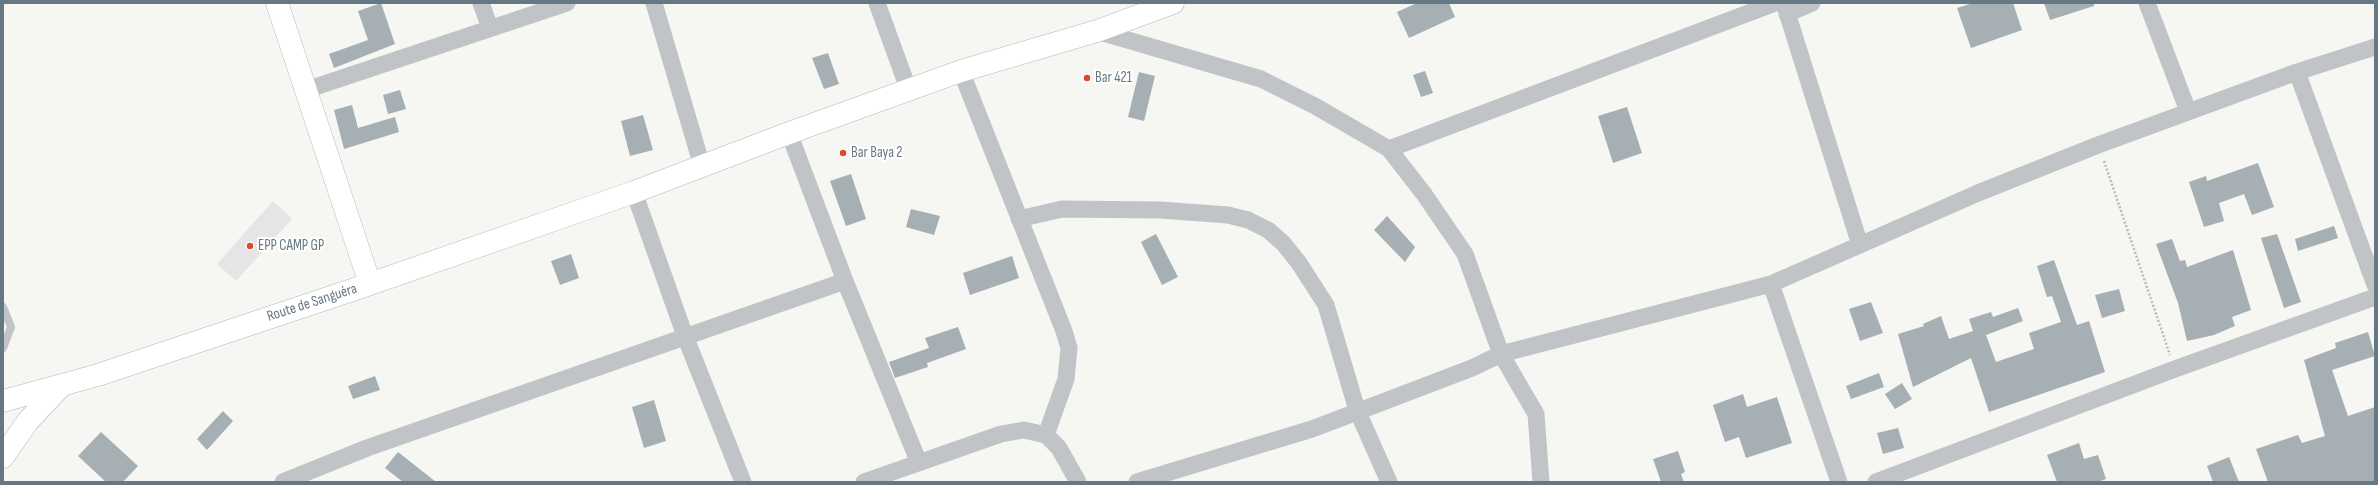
<!DOCTYPE html>
<html>
<head>
<meta charset="utf-8">
<style>
	body { margin:0 }
	#map { position:relative; width:2378px; height:485px; overflow:hidden; background:#f6f6f3; font-family:"Sofia Sans Condensed",sans-serif }
	canvas { display:block }
	.frame { position:absolute; inset:0; border:4px solid #667883; pointer-events:none }
</style>
</head>
<body>
<div id="map">
<canvas width="2378" height="485"></canvas>
<div class="frame"></div>
</div>
<script>
const context = document.querySelector('canvas').getContext('2d');
context.lineJoin = 'round';
function fill(path, color) { context.fillStyle = color; context.fill(path, 'evenodd'); }
const poly = rows => new Path2D(rows.map(r => 'M' + r).join(''));
function strokePath(path, color, width, dash) { context.strokeStyle = color; context.lineWidth = width; context.lineCap = dash ? 'butt' : 'round'; context.setLineDash(dash || []); context.stroke(path); }
function write(font, color, halo, rows, align = 'center') {
  context.font = font + ' "Sofia Sans Condensed",sans-serif'; context.lineWidth = 4; context.setLineDash([]); context.textBaseline = 'middle'; context.strokeStyle = halo; context.fillStyle = color; for (const [text, x, y, turn = 0] of rows) {
    context.save(); context.translate(x, y); context.rotate((+turn || 0) * Math.PI / 180); context.textAlign = isNaN(turn) ? turn : align; if (halo) context.strokeText(text, 0, 0); context.fillText(text, 0, 0); context.restore();
  }
}
fill(poly([
	[273,201,292,219,236,281,217,264]
]), '#e4e5e4');
fill(poly([
	[381,3,395,44,334,68,329,54,368,40,358,11],
	[1417,3,1449,3,1455,17,1409,38,1397,12],
	[1973,3,2013,3,2022,30,1971,48,1957,8],
	[2044,3,2094,3,2094,6,2050,20],
	[828,53,839,84,824,89,812,58],
	[1425,71,1433,93,1421,97,1413,75],
	[1139,72,1155,76,1144,121,1128,117],
	[400,90,406,109,388,114,383,95],
	[352,105,358,128,395,117,399,132,344,149,334,110],
	[1627,107,1642,153,1613,163,1598,116],
	[643,115,653,150,630,156,621,121],
	[2258,163,2274,207,2252,215,2244,194,2219,203,2224,221,2204,227,2189,182,2206,176,2207,181],
	[851,174,866,219,846,226,830,181],
	[911,209,940,216,934,235,906,227],
	[1387,216,1415,247,1405,262,1374,230],
	[2334,226,2338,238,2298,251,2295,239],
	[1156,234,1178,277,1162,285,1141,242],
	[2277,234,2301,302,2284,308,2261,238],
	[2172,239,2180,261,2185,260,2187,267,2233,250,2251,310,2232,317,2235,326,2214,335,2187,341,2178,303,2156,244],
	[571,254,579,278,560,285,551,261],
	[1012,256,1019,278,970,295,963,273],
	[2054,260,2077,325,2089,321,2105,372,1989,412,1971,358,1913,387,1898,334,1924,326,1923,324,1941,316,1949,339,1973,331,1969,319,1991,312,1993,317,2018,308,2023,321,1986,335,1996,362,2034,349,2029,333,2061,322,2052,296,2047,297,2037,266],
	[2119,289,2125,311,2102,318,2095,295],
	[1871,302,1883,333,1860,341,1849,309],
	[958,327,966,349,927,363,928,367,895,378,889,362,929,348,925,338],
	[2368,332,2375,356,2332,370,2348,416,2375,407,2375,482,2268,482,2256,449,2298,435,2302,443,2325,436,2304,360,2336,348,2335,343],
	[1879,373,1884,387,1851,399,1846,386],
	[375,376,380,390,353,399,348,386],
	[1902,383,1912,399,1895,409,1885,394],
	[1743,394,1747,407,1777,397,1792,443,1746,458,1739,437,1725,442,1713,405],
	[654,400,666,441,644,448,632,407],
	[223,411,233,421,207,450,197,439],
	[1898,428,1904,448,1883,454,1877,433],
	[101,432,138,466,123,482,106,482,78,456],
	[2079,443,2084,459,2098,455,2106,479,2098,482,2057,482,2047,455],
	[1678,451,1685,472,1681,474,1684,482,1661,482,1653,459],
	[398,452,436,482,403,482,385,468],
	[2229,457,2239,482,2213,482,2207,466]
]), '#a6afb4');
const secondary = poly([
	[277,3,370,284],
	[3,401,98,375,370,284,634,192,789,133,961,71,1097,31,1173,3],
	[3,457,28,421,61,386]
]);
strokePath(secondary, '#b2b8bc', 23);
strokePath(poly([
	[2104,161,2170,355]
]), '#b8bbbd', 2.5, [2, 2]);
strokePath(poly([
	[3,307,11,327,3,348]
]), '#c0c4c7', 8);
strokePath(poly([
	[481,3,490,28],
	[654,3,702,166],
	[877,3,909,91],
	[1784,3,1860,245],
	[2147,3,2188,111],
	[1787,14,1812,3],
	[1097,31,1261,79,1315,106,1389,149,1424,194,1465,254,1501,354,1536,414,1541,482],
	[961,71,1064,331,1069,348,1066,379,1046,435],
	[2297,72,2375,285],
	[306,90,567,3],
	[789,133,845,281,919,463],
	[1389,149,1775,3],
	[634,192,685,336,743,482],
	[1019,219,1062,209,1160,210,1228,215,1248,220,1268,230,1283,243,1299,263,1326,305,1357,410,1389,482],
	[1771,284,1839,482],
	[283,482,367,448,845,281],
	[864,482,1001,434,1024,430,1046,435,1059,448,1078,482],
	[1137,482,1312,429,1472,368,1501,354,1771,284,1978,193,2098,145,2297,72,2375,47],
	[1876,482,2175,369,2375,297]
]), '#c0c4c7', 17);
strokePath(secondary, '#fff', 22);
for (const [x, y, r, color] of [
	[1087,78,4,"#dc4a2d"],
	[843,153,4,"#dc4a2d"],
	[250,246,4,"#dc4a2d"]
]) { const dot = new Path2D(); dot.arc(x, y, r, 0, 2 * Math.PI); context.fillStyle = color; context.fill(dot); strokePath(dot, '#fff', 1.5); }
write('15px', '#667883', '#fff', [
	["Bar 421",1095,78],
	["Bar Baya 2",851,153],
	["EPP CAMP GP",258,246]
], 'left');
write('15px', '#667883', '#fff', [
	["Route de Sanguéra",312,303,-18]
]);
</script>
</body>
</html>
